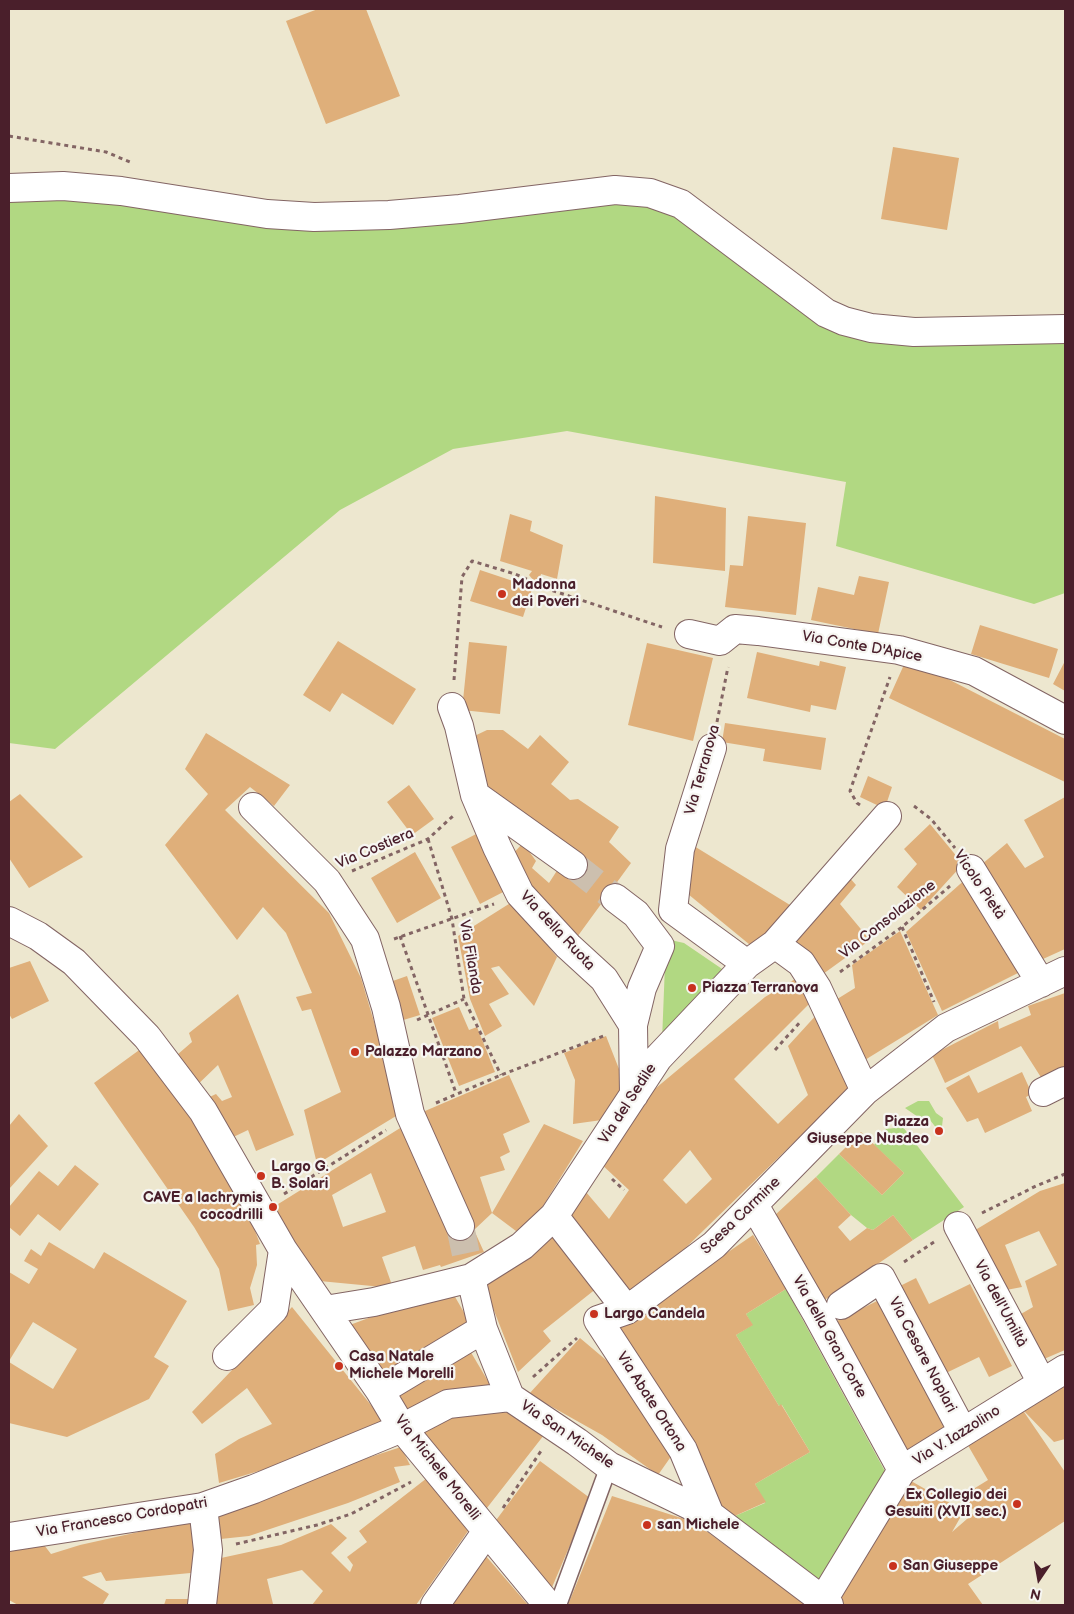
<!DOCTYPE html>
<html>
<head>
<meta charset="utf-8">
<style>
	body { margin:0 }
	#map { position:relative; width:1074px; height:1614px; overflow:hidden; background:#ede7cf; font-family:"Balsamiq Sans",sans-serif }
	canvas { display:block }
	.frame { position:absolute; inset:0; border:10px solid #4a1f2b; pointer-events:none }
	.north { position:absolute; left:1014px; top:1554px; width:50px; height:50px; -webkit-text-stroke:4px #f6f6f2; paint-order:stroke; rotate:192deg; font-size:14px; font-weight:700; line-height:20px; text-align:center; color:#4a1f2b }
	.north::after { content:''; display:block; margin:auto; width:18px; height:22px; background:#4a1f2b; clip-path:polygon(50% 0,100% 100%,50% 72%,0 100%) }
</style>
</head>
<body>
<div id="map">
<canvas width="1074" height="1614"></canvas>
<div class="frame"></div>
<div class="north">N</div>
</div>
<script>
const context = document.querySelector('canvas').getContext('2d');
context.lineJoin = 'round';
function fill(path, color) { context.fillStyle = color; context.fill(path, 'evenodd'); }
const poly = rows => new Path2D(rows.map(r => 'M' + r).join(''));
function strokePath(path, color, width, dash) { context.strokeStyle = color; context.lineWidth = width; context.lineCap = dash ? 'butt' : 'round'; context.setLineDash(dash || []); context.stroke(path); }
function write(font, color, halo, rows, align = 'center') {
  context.font = font + ' "Balsamiq Sans",sans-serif'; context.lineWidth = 4.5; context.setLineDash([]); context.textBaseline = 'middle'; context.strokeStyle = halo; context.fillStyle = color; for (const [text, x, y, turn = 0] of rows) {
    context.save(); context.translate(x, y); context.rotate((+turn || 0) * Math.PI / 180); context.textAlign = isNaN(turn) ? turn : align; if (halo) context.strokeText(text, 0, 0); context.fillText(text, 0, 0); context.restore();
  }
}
fill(poly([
	[9,188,267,214,650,193,826,313,1065,329,1065,593,1034,604,836,546,846,482,567,431,453,449,340,510,55,749,9,743],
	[666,939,684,943,728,973,662,1041],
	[918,1101,929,1101,936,1113,943,1118,941,1134,930,1120,918,1117,905,1108],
	[903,1127,964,1207,913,1240,893,1215,873,1230,867,1228,851,1215,816,1177,839,1154,882,1195,904,1173,874,1145,886,1129],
	[786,1289,887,1475,821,1586,728,1519,765,1503,755,1484,810,1452,782,1405,779,1406,736,1335,752,1325,746,1314]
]), '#b1d882');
fill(poly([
	[318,9,366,9,400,96,326,124,286,21],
	[893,147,959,158,947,230,881,219],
	[655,496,726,508,725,571,653,563],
	[510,514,532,521,530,531,563,545,557,579,541,574,540,579,535,580,523,617,470,601,480,570,531,587,533,580,529,575,532,571,500,561],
	[748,516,806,523,796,615,725,607,730,565,743,566],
	[859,576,889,582,878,634,811,620,818,587,854,595],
	[980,625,1058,649,1049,678,971,654],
	[338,641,416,689,393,725,342,693,330,712,303,695],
	[469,642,507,646,500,714,462,710],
	[647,643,713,658,693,741,628,725],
	[757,652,819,666,820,661,846,667,836,710,811,705,810,712,747,698],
	[907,658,1065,739,1065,782,889,698],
	[1065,661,1065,691,1053,684],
	[725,723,826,738,821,770,763,761,765,749,722,742],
	[487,730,503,730,528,749,540,735,569,762,551,784,570,800,578,799,619,827,609,842,631,863,572,944,508,859,523,843,536,861,532,868,549,883,558,869,477,780,466,740],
	[206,733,290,785,274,806,250,787,225,810,329,913,361,978,401,1113,317,1164,304,1110,341,1092,311,1009,302,1011,296,997,312,993,286,933,263,907,237,940,165,845,208,794,185,769],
	[868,776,892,787,887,802,879,806,860,797],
	[409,785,434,819,412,835,387,802],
	[20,794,83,857,29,888,9,858,9,802],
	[1065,797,1065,949,1032,964,975,870,1007,843,1025,868,1044,857,1024,820],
	[930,824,963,864,921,910,897,887,917,864,904,849],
	[480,832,509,889,480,904,451,847],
	[694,846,790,905,755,949,677,885],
	[415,852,441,898,397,923,371,878],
	[841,868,856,885,840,904,870,940,823,974,789,935],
	[968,877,1026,969,942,1011,906,932],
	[512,902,557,957,534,1006,499,966,491,968,509,994,489,1004,502,1026,485,1036,470,999,458,936],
	[900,931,938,1015,860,1063,834,1001,855,988,852,965],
	[30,961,49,1001,12,1019,9,1014,9,968],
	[802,975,814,999,734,1079,778,1124,808,1095,788,1046,819,1012,854,1084,632,1300,570,1216,586,1192,609,1219,629,1190,599,1162,644,1098,765,997],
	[690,1150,712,1179,686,1204,663,1180],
	[407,976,420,1015,400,1021,387,983],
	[1065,993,1065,1073,1044,1082,1021,1046,945,1083,932,1055,998,1021,999,1029,1031,1015,1028,1006],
	[238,994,294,1135,256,1151,248,1130,225,1141,201,1101,216,1094,222,1101,232,1097,218,1065,192,1090,170,1061,192,1042,189,1033],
	[459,1007,469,1030,477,1027,495,1072,459,1086,432,1018],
	[606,1036,619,1069,619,1096,609,1119,573,1124,575,1080,564,1053],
	[142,1048,237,1183,260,1244,256,1245,257,1265,250,1288,254,1305,228,1311,219,1269,194,1227,94,1083],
	[1022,1072,1032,1094,1026,1097,1032,1111,985,1133,978,1118,967,1122,946,1088,969,1075,978,1093],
	[509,1075,530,1122,503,1134,510,1152,500,1157,505,1170,480,1177,492,1213,474,1230,484,1252,441,1267,440,1265,423,1270,415,1246,382,1257,393,1288,309,1280,267,1211,405,1125,418,1114],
	[371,1173,386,1212,343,1227,332,1195],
	[19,1114,48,1146,9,1189,9,1126],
	[544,1124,583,1141,530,1227,520,1234,492,1213],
	[861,1132,904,1173,882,1195,839,1154],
	[75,1165,99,1184,60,1231,38,1214,20,1236,9,1227,9,1207,39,1171,58,1186],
	[816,1177,851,1215,838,1227,850,1241,867,1228,873,1230,893,1215,913,1240,817,1305,774,1216],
	[1065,1183,1065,1350,1037,1362,1014,1318,1033,1307,1025,1281,1057,1265,1039,1231,1005,1245,1022,1287,1001,1291,972,1232,1040,1191],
	[554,1232,597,1288,543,1331,551,1341,518,1372,484,1285],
	[753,1235,786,1289,746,1314,753,1325,736,1335,779,1406,781,1404,810,1452,755,1484,766,1502,728,1519,616,1329],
	[49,1242,94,1269,104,1252,187,1301,154,1357,169,1366,149,1399,67,1437,9,1423,9,1362,53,1389,77,1349,33,1322,9,1361,9,1272,29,1284,38,1269,24,1261,31,1249,41,1256],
	[916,1278,929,1304,970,1284,1012,1366,989,1377,979,1357,944,1374,900,1286],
	[450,1288,470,1323,382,1382,347,1326],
	[881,1299,949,1435,903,1457,835,1322],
	[292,1307,387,1425,312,1455,219,1483,215,1454,239,1439,272,1424,247,1388,202,1424,192,1412],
	[580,1338,625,1376,677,1448,658,1475,602,1435,529,1394],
	[466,1344,495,1393,402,1412,395,1397],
	[1065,1382,1065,1439,1054,1442,1022,1409],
	[465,1408,511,1413,544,1435,483,1513,417,1428],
	[1022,1409,1065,1472,1065,1521,968,1584,983,1605,845,1605,835,1599,904,1477,964,1511,952,1532,975,1512,962,1496,988,1480,966,1442],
	[401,1447,410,1465,394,1467,400,1482,348,1503,249,1536,211,1540,208,1510],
	[540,1461,590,1498,550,1592,494,1523],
	[427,1478,468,1531,416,1605,312,1605,323,1591,302,1570,267,1579,273,1604,271,1605,212,1605,221,1558,281,1545,331,1524,347,1538,331,1553,350,1572,353,1565,347,1557,367,1542,359,1531],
	[612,1496,694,1522,804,1603,802,1605,568,1605],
	[197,1519,201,1572,106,1581,101,1572,82,1577,109,1594,103,1604,106,1605,18,1605,9,1600,9,1544,41,1541,51,1554,80,1545],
	[485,1555,528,1605,442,1605],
	[166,1599,196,1599,194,1605,164,1605]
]), '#dfaf7a');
strokePath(poly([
	[573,865,615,898],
	[460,1226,471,1278]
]), '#ccbfae', 28, [28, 14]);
const lane = poly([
	[558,1605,609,1466]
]);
const street = poly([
	[689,634,720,641,735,629,758,631,899,650,974,671,1065,720],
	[452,707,459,726,475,795,497,847,520,894,568,946,604,979,633,1025,634,1095],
	[712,748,680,849,673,910,747,964],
	[475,795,573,865],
	[253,807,327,881,365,939,386,1007,410,1114,460,1226],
	[971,869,1041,983],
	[615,898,636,914,660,946,642,988,633,1025],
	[9,921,38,936,74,962,147,1037,203,1111,283,1250,380,1391,402,1428,548,1605],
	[775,944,801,963,817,988,865,1091],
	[1043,1092,1065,1081],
	[754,1205,817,1314,902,1470],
	[554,1216,627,1310],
	[958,1226,1042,1383],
	[471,1278,483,1329,510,1397,577,1442,609,1466,710,1515,829,1605],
	[841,1305,881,1278,963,1432],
	[325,1310,374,1302,471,1278,522,1246,554,1216,658,1058,747,964,775,944,887,816],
	[227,1356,274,1309,283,1250],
	[380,1391,483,1329],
	[710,1515,683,1450,598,1320,627,1310,714,1245,865,1091,946,1028,1065,971],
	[9,1537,203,1507,254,1489,402,1428,448,1404,510,1397],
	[202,1605,208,1550,203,1507],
	[435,1605,487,1531],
	[820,1605,902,1470,1065,1369]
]);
const secondary = poly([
	[9,188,63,186,121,191,267,214,314,217,389,215,460,209,615,190,650,193,681,204,826,313,844,321,871,328,914,332,1065,329]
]);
strokePath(lane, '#836564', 19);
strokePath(street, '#836564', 30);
strokePath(secondary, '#836564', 30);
strokePath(poly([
	[9,136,106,152,130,162],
	[454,680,462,577,472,561,515,574,551,590,662,627],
	[717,722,728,667],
	[860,805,857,803,850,791,890,677],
	[914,806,931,819,955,848],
	[428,839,452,919,464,999,501,1075],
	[352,871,428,839,453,816],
	[902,927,934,1002],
	[400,936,456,1093],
	[394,939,494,904],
	[840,972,902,927,950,886],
	[417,1020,464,999],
	[775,1050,801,1021],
	[436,1103,501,1075,606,1035],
	[612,1179,624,1190],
	[284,1194,386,1130],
	[982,1213,1036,1186,1065,1174],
	[904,1262,934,1242],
	[533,1377,577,1338],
	[503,1508,541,1451],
	[236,1544,317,1525,351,1514,411,1482]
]), '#836564', 3, [4, 4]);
strokePath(lane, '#fff', 16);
strokePath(street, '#fff', 28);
strokePath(secondary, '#fff', 28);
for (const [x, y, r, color] of [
	[502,594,5,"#c8321e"],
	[692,988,5,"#c8321e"],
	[355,1052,5,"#c8321e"],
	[939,1131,5,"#c8321e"],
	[261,1176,5,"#c8321e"],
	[273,1207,5,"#c8321e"],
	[594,1314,5,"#c8321e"],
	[339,1366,5,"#c8321e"],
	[1017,1504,5,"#c8321e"],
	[647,1525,5,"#c8321e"],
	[893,1566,5,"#c8321e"]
]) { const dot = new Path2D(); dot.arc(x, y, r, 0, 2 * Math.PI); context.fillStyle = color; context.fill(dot); strokePath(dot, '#f6f6f2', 2); }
write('bold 15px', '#4a1f2b', '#f6f6f2', [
	["Madonna",512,585],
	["dei Poveri",512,602],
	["Piazza Terranova",702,988],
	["Palazzo Marzano",365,1052],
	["Piazza",929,1122,"right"],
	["Giuseppe Nusdeo",929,1139,"right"],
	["Largo G.",271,1167],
	["B. Solari",271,1184],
	["CAVE a lachrymis",263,1198,"right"],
	["cocodrilli",263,1215,"right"],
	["Largo Candela",604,1314],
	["Casa Natale",349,1357],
	["Michele Morelli",349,1374],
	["Ex Collegio dei",1007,1495,"right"],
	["Gesuiti (XVII sec.)",1007,1512,"right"],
	["san Michele",657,1525],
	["San Giuseppe",903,1566]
], 'left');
write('15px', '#4a1f2b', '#f6f6f2', [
	["Via Conte D'Apice",862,647,10],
	["Via Terranova",703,770,-74],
	["Via Costiera",375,849,-23],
	["Vicolo Pietà",979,885,56],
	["Via Consolazione",888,920,-38],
	["Via della Ruota",557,931,47],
	["Via Filanda",470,957,80],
	["Via del Sedile",628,1104,-57],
	["Scesa Carmine",741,1216,-44],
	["Via dell'Umiltà",1000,1304,62],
	["Via della Gran Corte",829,1337,61],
	["Via Cesare Noplari",922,1355,62],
	["Via Abate Ortona",651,1402,57],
	["Via San Michele",567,1435,34],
	["Via V. Iazzolino",957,1436,-32],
	["Via Michele Morelli",437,1468,52],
	["Via Francesco Cordopatri",122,1518,-10]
]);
</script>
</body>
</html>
